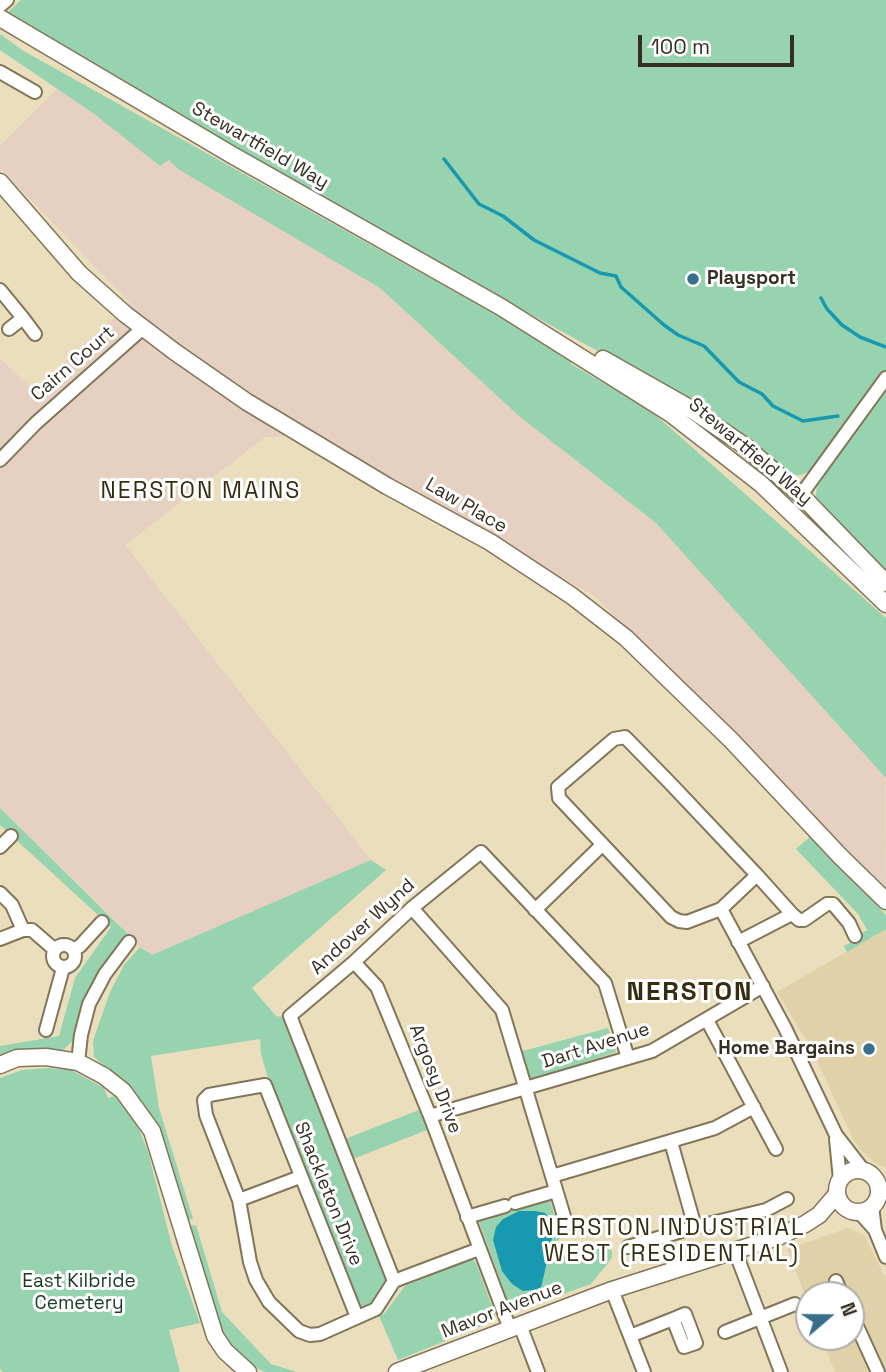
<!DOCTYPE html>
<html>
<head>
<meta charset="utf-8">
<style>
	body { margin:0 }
	#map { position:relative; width:886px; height:1372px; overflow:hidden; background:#eadebd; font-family:"Space Grotesk",sans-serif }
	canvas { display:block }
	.north { position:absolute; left:795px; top:1281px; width:70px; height:70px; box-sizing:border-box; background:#fff; border:2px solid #aeaca7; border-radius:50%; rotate:70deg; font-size:19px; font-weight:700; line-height:28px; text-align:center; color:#342f22 }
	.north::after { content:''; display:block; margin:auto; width:24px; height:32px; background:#396f8a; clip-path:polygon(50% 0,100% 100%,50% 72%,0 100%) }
	.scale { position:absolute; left:638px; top:35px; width:156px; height:32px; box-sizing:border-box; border:4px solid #342f22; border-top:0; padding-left:9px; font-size:21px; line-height:24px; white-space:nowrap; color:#342f22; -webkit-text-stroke:5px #fff; paint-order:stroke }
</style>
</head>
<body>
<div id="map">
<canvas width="886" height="1372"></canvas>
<div class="north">N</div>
<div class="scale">100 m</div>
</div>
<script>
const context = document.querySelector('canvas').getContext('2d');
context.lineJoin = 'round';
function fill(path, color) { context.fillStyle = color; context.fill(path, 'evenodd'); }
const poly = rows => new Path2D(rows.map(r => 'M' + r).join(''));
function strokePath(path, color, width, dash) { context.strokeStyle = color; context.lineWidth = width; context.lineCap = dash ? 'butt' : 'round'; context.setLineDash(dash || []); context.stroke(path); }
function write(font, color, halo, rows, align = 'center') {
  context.font = font + ' "Space Grotesk",sans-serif'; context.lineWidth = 6; context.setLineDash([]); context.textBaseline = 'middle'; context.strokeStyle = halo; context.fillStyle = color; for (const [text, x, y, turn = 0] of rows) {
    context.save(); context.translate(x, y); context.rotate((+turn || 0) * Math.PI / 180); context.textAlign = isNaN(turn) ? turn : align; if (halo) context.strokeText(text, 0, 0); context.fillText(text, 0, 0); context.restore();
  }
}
fill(poly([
	[886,929,886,1168,879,1165,862,1152,853,1139,812,1050,777,992],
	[848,1228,864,1235,886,1279,886,1372,835,1372,821,1337,851,1337,851,1295,809,1295,809,1305,787,1249]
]), '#e0d1a9');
fill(poly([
	[57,89,169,160,380,288,519,416,656,523,885,776,886,899,596,597,316,436,265,437,125,545,371,860,152,956,140,947,111,915,0,808,0,358,33,390,130,303,0,168,0,146]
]), '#e5d0c2');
fill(poly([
	[21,0,886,0,886,576,815,498,817,488,823,478,814,469,801,475,792,475,783,470,674,393,390,237,180,115,47,41,5,15],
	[0,34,22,50,498,316,572,360,571,364,651,411,886,618,886,778,656,523,519,416,380,288,178,169,169,160,160,166,93,113,0,50],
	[0,808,128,934,112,954,90,991,77,1037,62,1051,49,1054,20,1050,0,1056,0,1046,59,1036,75,978,111,927,0,825],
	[811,836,886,915,886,929,847,952,844,946,861,937,860,934,867,930,858,914,796,849],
	[371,860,386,870,252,988,276,1016,283,1017,289,1025,387,1283,374,1303,367,1308,361,1308,358,1304,268,1078,261,1054,260,1039,151,1056,159,1108,193,1219,188,1220,157,1125,133,1091,94,1057,93,1041,110,992,124,965,140,947,152,955],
	[608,1028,610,1033,603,1036,606,1047,614,1045,616,1052,528,1082,519,1052],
	[48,1068,71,1070,104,1088,108,1098,115,1096,137,1124,148,1152,172,1246,200,1323,169,1330,180,1372,3,1372,0,1369,0,1078,22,1070],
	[419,1110,427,1130,353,1159,345,1139],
	[549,1197,561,1237,550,1250,555,1256,569,1245,577,1248,597,1243,612,1251,612,1258,591,1284,519,1310,509,1304,478,1219],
	[196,1225,222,1312,271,1364,297,1372,265,1372,256,1368,238,1352,225,1335,218,1319,189,1226],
	[472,1259,476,1263,495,1315,492,1322,398,1360,379,1316,384,1314,405,1286]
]), '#97d3af');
fill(poly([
	[519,1211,535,1211,545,1213,555,1225,541,1288,532,1290,523,1291,512,1284,502,1271,493,1240,496,1227,503,1219]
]), '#1999b0');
strokePath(poly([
	[444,159,479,204,503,216,534,240,600,273,616,276,621,287,664,325,678,335,704,346,739,382,762,394,773,406,803,421,838,416],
	[821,298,827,309,842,325,860,337,886,347]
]), '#1999b0', 3.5);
const minor = poly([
	[0,6,7,0],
	[0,72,35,92],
	[0,290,23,318,9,329],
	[23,318,35,334],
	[0,460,36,423,143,328],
	[801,495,886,378],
	[0,847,11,836],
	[757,875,721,909,687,922,679,921,671,917,559,798,558,787,614,739,625,737,670,783,757,875,792,914],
	[0,893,12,905,23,930],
	[412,908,502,1010,566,1223],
	[721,909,785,1028,836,1135,864,1171],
	[535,910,602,845],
	[0,939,23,930,32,930,55,950],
	[738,942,792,914,799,920,804,920,827,904,833,904,849,923,855,936],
	'53 956a11 11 0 1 1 22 0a11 11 0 1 1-22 0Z',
	[73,950,80,946,102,922],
	[354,962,377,987,430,1116,510,1329],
	[707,1020,776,1149],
	[46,1030,63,968],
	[78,1062,81,1035,89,1004,105,974,129,942],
	[430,1116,652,1051,763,986],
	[836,1139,840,1180],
	[671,1142,695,1227],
	[552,1176,715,1128,754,1107],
	[239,1200,300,1177],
	[515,1203,556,1191],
	[872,1206,875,1230,886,1257],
	[859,1212,875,1230],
	[467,1217,505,1206],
	[628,1247,695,1227,766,1210,787,1199],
	[735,1251,781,1372],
	[394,1281,290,1016,354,962,412,908,481,852,605,983,628,1058],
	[836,1281,842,1295],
	[612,1290,644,1372],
	[851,1313,878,1372],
	[357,1317,265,1085,209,1095,204,1100,206,1115,239,1200,250,1262,256,1280,269,1302,299,1331,310,1335,320,1334,376,1309,394,1281,479,1249],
	[520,1325,538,1372],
	[725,1332,795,1304],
	[630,1336,673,1319,685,1314,696,1343,684,1347,673,1319]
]);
const tertiary = poly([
	[0,18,232,155,501,307,671,414,761,484,886,604],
	[0,182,79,273,125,314,175,352,247,402,387,486,490,542,572,596,626,638,731,740,840,856,886,901],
	[603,359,686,406,745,446,801,495,886,583],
	[0,1065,17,1058,46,1057,78,1062,104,1076,123,1091,152,1131,215,1336,225,1351,248,1372],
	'837 1191a21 21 0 1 1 42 0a21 21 0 1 1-42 0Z',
	[397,1372,612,1290,778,1237,805,1224,819,1215,837,1194]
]);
strokePath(minor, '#817658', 16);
strokePath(tertiary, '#817658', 19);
strokePath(minor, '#fff', 12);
strokePath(tertiary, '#fff', 16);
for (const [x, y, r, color] of [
	[693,279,7,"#396f8a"],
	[869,1049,7,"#396f8a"]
]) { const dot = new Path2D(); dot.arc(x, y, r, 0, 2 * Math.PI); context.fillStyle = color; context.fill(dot); strokePath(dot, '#fff', 2.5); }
write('19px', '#342f22', '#fff', [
	["Stewartfield Way",260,146,30],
	["Cairn Court",73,364,-41],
	["Stewartfield Way",750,452,40],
	["Law Place",466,506,30],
	["Andover Wynd",363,927,-42],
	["Dart Avenue",596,1046,-18],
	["Argosy Drive",435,1079,69],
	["Shackleton Drive",328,1194,68],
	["Mavor Avenue",502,1310,-21]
]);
write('bold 19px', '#342f22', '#fff', [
	["Playsport",707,279],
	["Home Bargains",855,1049,"right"]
], 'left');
write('19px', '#173b27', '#fff', [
	["East Kilbride",79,1282],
	["Cemetery",79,1304]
]);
context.letterSpacing = '2px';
write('23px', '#362c10', '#fff', [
	["NERSTON MAINS",201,492],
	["NERSTON INDUSTRIAL",672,1229],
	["WEST (RESIDENTIAL)",672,1255]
]);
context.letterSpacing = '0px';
context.letterSpacing = '2px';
write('bold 26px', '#362c10', '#fff', [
	["NERSTON",690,993]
]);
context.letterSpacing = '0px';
</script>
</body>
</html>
